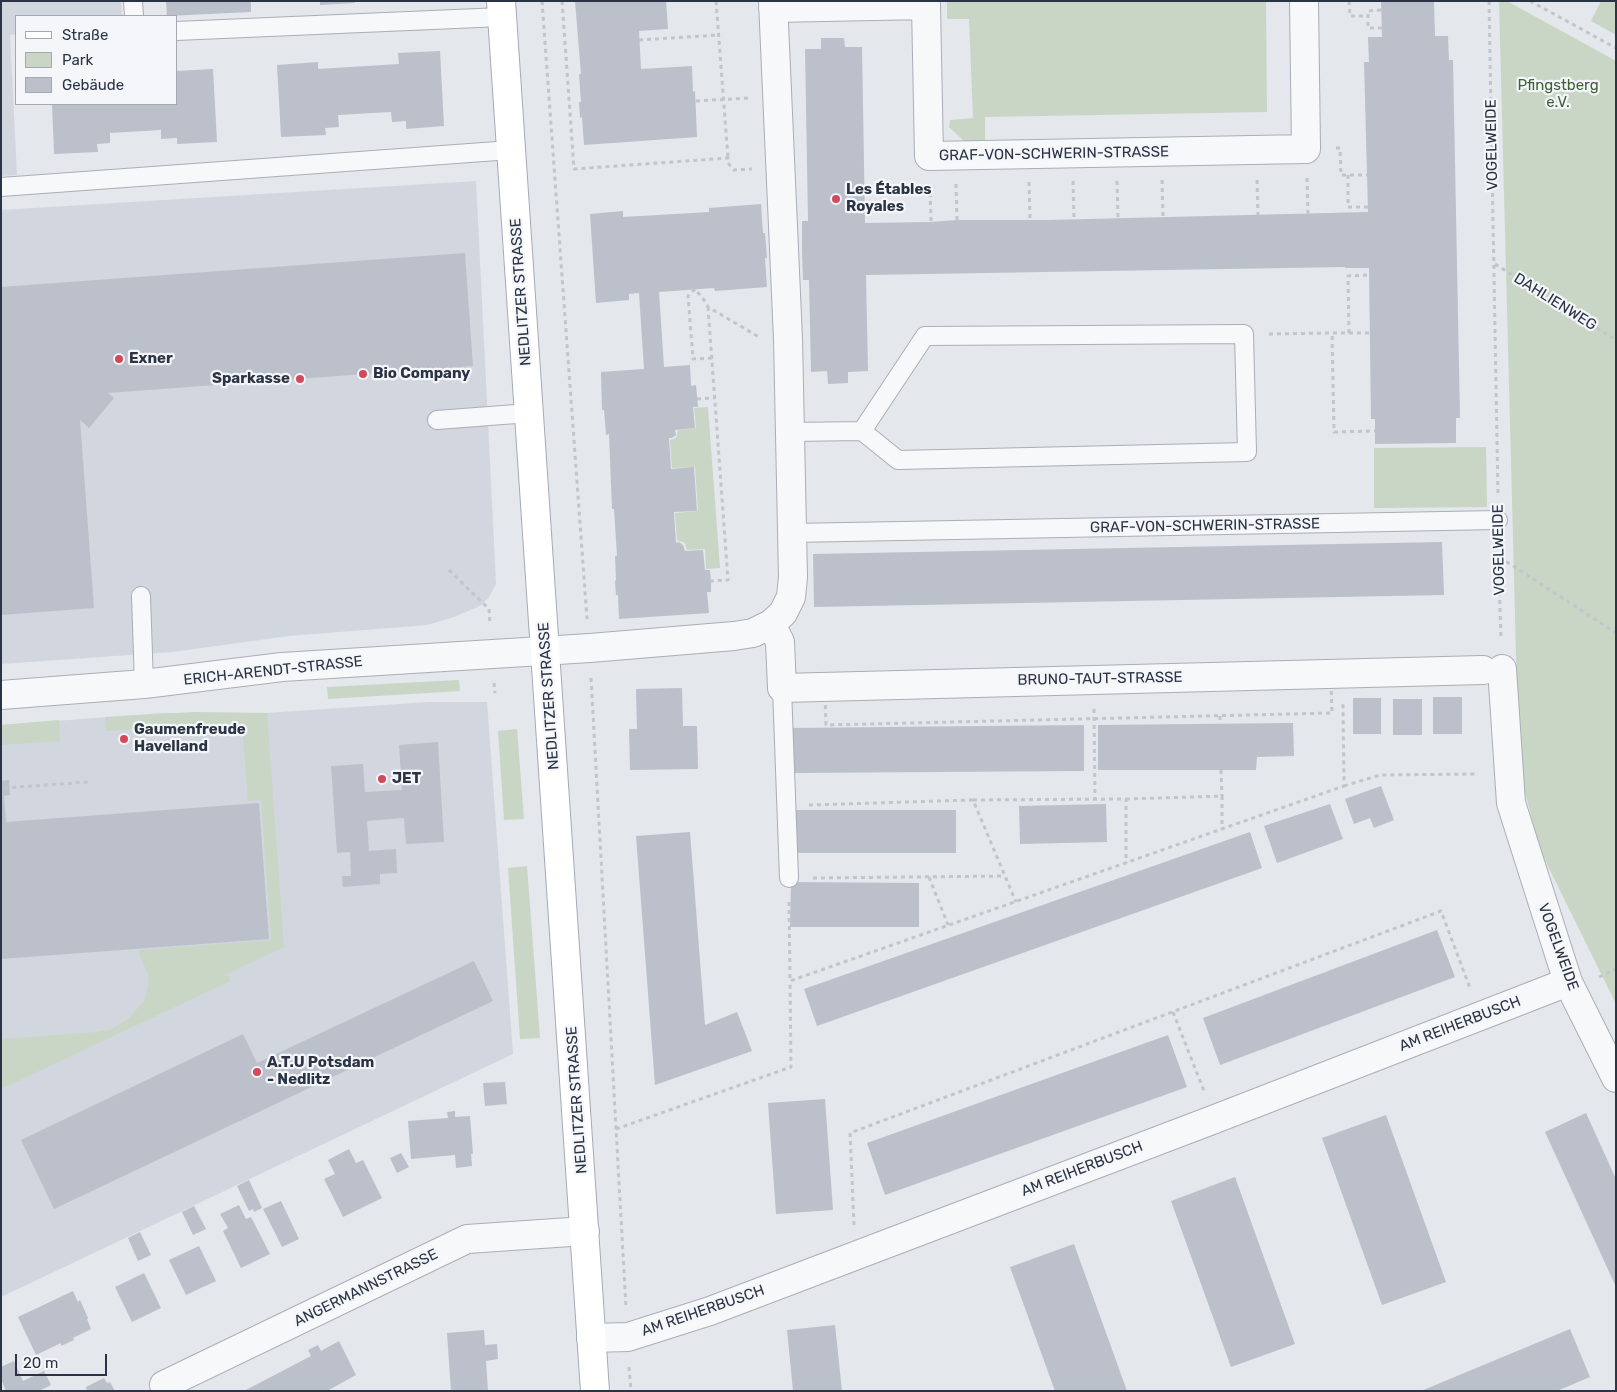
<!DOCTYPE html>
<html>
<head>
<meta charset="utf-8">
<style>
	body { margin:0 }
	#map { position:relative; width:1617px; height:1392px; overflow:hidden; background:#e4e7ec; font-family:Rubik,sans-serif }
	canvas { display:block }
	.frame { position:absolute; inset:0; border:2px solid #2b3445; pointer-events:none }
	.legend { position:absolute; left:15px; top:15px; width:162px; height:90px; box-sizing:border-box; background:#f4f6f9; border:1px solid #a4a8b1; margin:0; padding:6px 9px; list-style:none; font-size:15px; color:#2b3445 }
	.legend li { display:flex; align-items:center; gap:10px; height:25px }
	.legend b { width:25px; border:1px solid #a4a8b1 }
	.scale { position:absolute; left:15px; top:1354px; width:92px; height:22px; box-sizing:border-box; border:2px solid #2b3445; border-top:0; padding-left:6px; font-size:15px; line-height:18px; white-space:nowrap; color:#2b3445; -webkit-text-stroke:4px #f4f6f9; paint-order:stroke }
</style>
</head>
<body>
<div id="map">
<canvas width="1617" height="1392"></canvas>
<div class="frame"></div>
<ul class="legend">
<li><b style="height:6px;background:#fff"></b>Straße</li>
<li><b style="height:14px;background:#c9d6c5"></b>Park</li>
<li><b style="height:14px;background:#bbc0ca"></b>Gebäude</li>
</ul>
<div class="scale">20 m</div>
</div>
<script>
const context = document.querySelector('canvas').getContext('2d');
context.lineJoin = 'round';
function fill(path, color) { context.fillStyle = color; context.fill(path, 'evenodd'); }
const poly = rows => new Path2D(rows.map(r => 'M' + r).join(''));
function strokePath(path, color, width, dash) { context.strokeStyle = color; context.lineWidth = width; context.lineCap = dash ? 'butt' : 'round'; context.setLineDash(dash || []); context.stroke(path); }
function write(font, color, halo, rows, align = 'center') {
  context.font = font + ' Rubik,sans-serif'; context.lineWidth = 4.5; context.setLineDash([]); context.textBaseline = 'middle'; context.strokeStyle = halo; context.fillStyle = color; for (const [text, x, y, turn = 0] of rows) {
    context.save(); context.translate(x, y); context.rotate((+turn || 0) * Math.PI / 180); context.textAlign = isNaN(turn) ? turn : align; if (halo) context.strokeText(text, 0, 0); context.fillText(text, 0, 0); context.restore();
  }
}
fill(poly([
	[1,1,121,1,122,16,16,16,16,34,10,35,17,175,1,176],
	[476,181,496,584,489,597,480,606,454,617,427,625,289,636,172,652,1,664,1,210],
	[429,702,487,702,513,1054,1,1297,1,725,163,713,267,713]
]), '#d2d6de');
fill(poly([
	[947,1,1266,1,1267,112,985,117,985,141,964,141,949,127,950,120,973,118,969,19,947,19],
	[1499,1,1507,1,1616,61,1616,1004,1540,850,1519,769],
	[1601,1,1616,1,1616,35,1591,21],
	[708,407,720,568,706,569,705,549,687,550,685,543,677,540,675,513,698,511,695,467,672,468,670,440,676,438,678,430,696,428,694,408],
	[1486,447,1487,507,1374,508,1374,448],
	[459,680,460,691,328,699,327,687],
	[196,712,267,713,284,947,227,974,230,981,1,1089,1,1039,97,1032,112,1029,130,1017,144,1001,148,988,148,974,139,954,139,950,271,940,261,800,248,801,242,725,134,732,133,729,106,731,105,717],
	[59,720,60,741,1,745,1,725],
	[517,729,524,819,504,820,498,731],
	[527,866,540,1038,520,1039,508,868]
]), '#c9d6c5');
fill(poly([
	[166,1,251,1,251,12,167,16],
	[320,1,355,1,355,3,320,5],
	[575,1,666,1,668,29,639,31,641,69,692,66,693,92,695,91,697,137,584,145,582,117,580,118,579,102,581,102,579,74,581,74],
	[1381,1,1434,1,1435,36,1448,36,1449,60,1453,60,1460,418,1456,418,1456,443,1375,444,1375,419,1371,419,1369,268,1345,268,1345,267,866,275,868,371,848,372,848,383,828,384,827,371,811,372,809,280,803,280,802,251,802,221,808,221,805,49,821,49,821,38,844,38,845,47,862,47,865,223,931,222,957,220,1049,220,1368,212,1364,62,1369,62,1368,37,1382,37],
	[440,51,444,126,406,129,406,121,392,122,391,112,338,115,339,127,325,128,326,135,281,137,277,65,318,62,318,69,399,64,398,53],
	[213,69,217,142,177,144,177,138,161,139,161,130,110,133,110,143,97,144,98,152,54,154,52,104,176,104,176,71],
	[761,204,763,233,765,233,766,245,767,258,765,258,767,287,715,291,714,288,659,292,664,367,690,365,691,386,696,385,698,407,693,407,695,428,675,430,676,435,672,438,669,438,671,469,694,467,697,511,674,512,676,543,679,542,683,545,685,551,703,550,705,570,710,570,711,581,711,592,707,592,709,613,619,619,618,595,616,595,615,581,616,580,615,556,617,556,614,509,612,509,609,434,606,435,604,410,602,410,601,372,644,369,639,293,629,294,629,300,596,303,590,214,623,211,623,217,709,212,709,208],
	[465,253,473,366,108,393,114,398,89,428,80,420,94,608,1,615,1,287],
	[1442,542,1444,595,814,607,813,554],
	[682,688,683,726,697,726,698,769,630,770,629,729,637,729,636,689],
	[1433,697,1462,697,1462,734,1433,734],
	[1353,698,1381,698,1381,734,1353,734],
	[1393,699,1422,699,1422,735,1393,735],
	[1293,723,1294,756,1257,757,1256,770,1098,770,1098,725],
	[1084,725,1084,771,791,773,790,728],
	[438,742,444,842,406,844,404,818,367,821,369,851,396,849,397,873,380,874,380,884,343,887,342,876,351,876,350,852,337,853,331,766,363,764,365,792,402,790,399,745],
	[9,780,10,795,4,796,6,822,259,803,269,939,1,959,1,781],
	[1381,786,1394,820,1374,828,1370,818,1354,824,1345,799],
	[1106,804,1107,842,1020,844,1019,806],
	[1330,804,1343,839,1277,863,1264,826],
	[791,810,956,810,956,853,791,853],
	[690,832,705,1025,737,1012,752,1051,655,1085,636,836],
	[1250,832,1262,868,817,1026,804,989],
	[791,882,919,883,919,927,790,927],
	[1437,930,1455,977,1220,1065,1203,1018],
	[474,961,493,1001,54,1209,21,1140,243,1034,257,1063],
	[1168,1035,1187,1087,885,1195,867,1143],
	[505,1082,507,1104,485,1106,483,1083],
	[825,1099,833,1210,776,1214,768,1103],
	[455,1111,455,1117,470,1116,473,1154,471,1154,472,1166,456,1168,455,1155,411,1159,408,1121,448,1118,447,1112],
	[1586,1113,1616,1179,1616,1287,1545,1132],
	[1386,1115,1446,1282,1382,1305,1322,1138],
	[349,1149,356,1163,363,1160,382,1198,343,1217,324,1179,335,1174,328,1160],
	[401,1153,409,1167,397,1173,390,1158],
	[1235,1177,1295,1344,1231,1367,1171,1201],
	[249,1180,262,1208,254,1212,253,1209,249,1211,237,1186],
	[281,1201,299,1239,282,1247,263,1209],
	[239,1205,246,1219,251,1217,270,1254,241,1268,223,1231,228,1228,220,1214],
	[194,1206,206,1229,193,1235,182,1212],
	[140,1232,151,1255,138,1261,128,1238],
	[1074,1244,1127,1391,1055,1391,1010,1267],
	[199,1246,216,1281,186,1295,169,1260],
	[144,1273,161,1308,132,1322,115,1287],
	[73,1291,78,1302,80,1300,88,1318,87,1319,91,1329,73,1338,74,1340,61,1346,61,1343,36,1355,18,1317],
	[835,1325,842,1391,793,1391,787,1330],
	[1570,1329,1590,1377,1557,1391,1421,1391],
	[484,1330,485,1345,497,1344,498,1359,486,1361,488,1391,451,1391,447,1333],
	[339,1341,356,1375,327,1391,244,1391,311,1356,308,1350,318,1345,321,1351],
	[14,1361,23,1381,44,1371,51,1385,39,1391,6,1391,1,1379,1,1367],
	[104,1378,107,1383,110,1382,115,1391,87,1391,86,1387]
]), '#bbc0ca');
const lane = poly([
	[133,1,134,16],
	[176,31,502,17],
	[1,187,511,150],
	[437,420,529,413],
	[790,432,862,431,898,460,1247,452,1244,334,925,336,862,431],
	[792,533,1498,520],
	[141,596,144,684],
	[782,688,789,878]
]);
const street = poly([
	[773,8,926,5,929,156,1306,149,1304,1],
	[771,624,780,642,782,688,1483,670],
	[1502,669,1511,803,1568,982,1616,1078],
	[1,695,144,684,282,667,590,648,734,636,753,633,771,624,783,613,791,597,793,577,788,339,773,1],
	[591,1338,628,1337,710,1311,1215,1119,1568,982],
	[167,1391,164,1385,467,1239,585,1231]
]);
const primary = poly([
	[501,1,595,1391]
]);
strokePath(lane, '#a9aeb7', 20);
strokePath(street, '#a9aeb7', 30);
strokePath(primary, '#a3abb8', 30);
strokePath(poly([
	[542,1,587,619],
	[562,1,574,169,728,158,728,163,734,170,752,169],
	[716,1,728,158],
	[1349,1,1350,16,1367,16],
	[1489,1,1498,495],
	[1530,1,1616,48],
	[1381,10,1368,11,1368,28,1382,28],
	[639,40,718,35],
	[696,101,749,98],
	[1336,148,1340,148,1341,175,1367,175],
	[1348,175,1348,207,1368,207],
	[1307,178,1308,214],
	[1162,180,1163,217],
	[1257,180,1258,215],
	[1073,181,1074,219],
	[1117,181,1118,218],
	[1029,182,1030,220],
	[956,184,957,220],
	[930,185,931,222],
	[1495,264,1616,340],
	[708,307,728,580,711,581],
	[1349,333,1348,276,1369,275],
	[1369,333,1332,333,1334,432,1375,431],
	[1269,334,1332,333],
	[712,358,693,359,688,296,695,289,704,300,708,307,759,337],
	[697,399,715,398],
	[1498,544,1501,640],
	[1499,558,1512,565,1616,633],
	[449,570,489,609,490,625],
	[591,678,626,1308],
	[494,683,495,693],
	[1331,683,1332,713,826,725,825,695,1331,683],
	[1094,709,1095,799],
	[1220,716,1220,724],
	[1221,770,1222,796],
	[1344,786,1380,775,1475,774],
	[4,788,88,782],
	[1126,799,1222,796,1222,829],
	[973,800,1126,799,1126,863],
	[809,805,973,800,1016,902],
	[929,877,948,925],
	[813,878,1005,876],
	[789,902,790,981,1344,786,1343,704],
	[1599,977,1616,969],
	[1173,1012,1204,1091],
	[616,1129,791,1067,790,981],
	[854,1225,850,1133,1441,911,1470,988],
	[629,1367,631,1391]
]), '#c2c5cb', 3, [4, 4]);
strokePath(lane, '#f7f8fa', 18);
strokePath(street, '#f7f8fa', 28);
strokePath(primary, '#fff', 28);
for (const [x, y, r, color] of [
	[836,199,5,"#d1495b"],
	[119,359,5,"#d1495b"],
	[363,374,5,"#d1495b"],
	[300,379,5,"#d1495b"],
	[124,739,5,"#d1495b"],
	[382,779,5,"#d1495b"],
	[257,1072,5,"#d1495b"]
]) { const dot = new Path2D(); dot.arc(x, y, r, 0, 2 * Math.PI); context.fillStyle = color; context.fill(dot); strokePath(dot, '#f4f6f9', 2); }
write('15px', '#3f6138', '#f4f6f9', [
	["Pfingstberg",1558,86],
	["e.V.",1558,103]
]);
write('15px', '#2b3445', '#f4f6f9', [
	["VOGELWEIDE",1492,145,-91],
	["GRAF-VON-SCHWERIN-STRASSE",1054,154,-1],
	["NEDLITZER STRASSE",521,292,-94],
	["DAHLIENWEG",1555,302,32],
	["GRAF-VON-SCHWERIN-STRASSE",1205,526,-1],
	["VOGELWEIDE",1499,550,-91],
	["ERICH-ARENDT-STRASSE",273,671,-6],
	["BRUNO-TAUT-STRASSE",1100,679,-1],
	["NEDLITZER STRASSE",549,696,-94],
	["VOGELWEIDE",1558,947,70],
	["AM REIHERBUSCH",1460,1024,-21],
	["NEDLITZER STRASSE",577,1100,-94],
	["AM REIHERBUSCH",1082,1169,-21],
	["ANGERMANNSTRASSE",366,1288,-26],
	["AM REIHERBUSCH",703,1311,-19]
]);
write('bold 15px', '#2b3445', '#f4f6f9', [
	["Les Étables",846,190],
	["Royales",846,207],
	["Exner",129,359],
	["Bio Company",373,374],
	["Sparkasse",290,379,"right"],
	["Gaumenfreude",134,730],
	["Havelland",134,747],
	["JET",392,779],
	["A.T.U Potsdam",267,1063],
	["- Nedlitz",267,1080]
], 'left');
</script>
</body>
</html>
